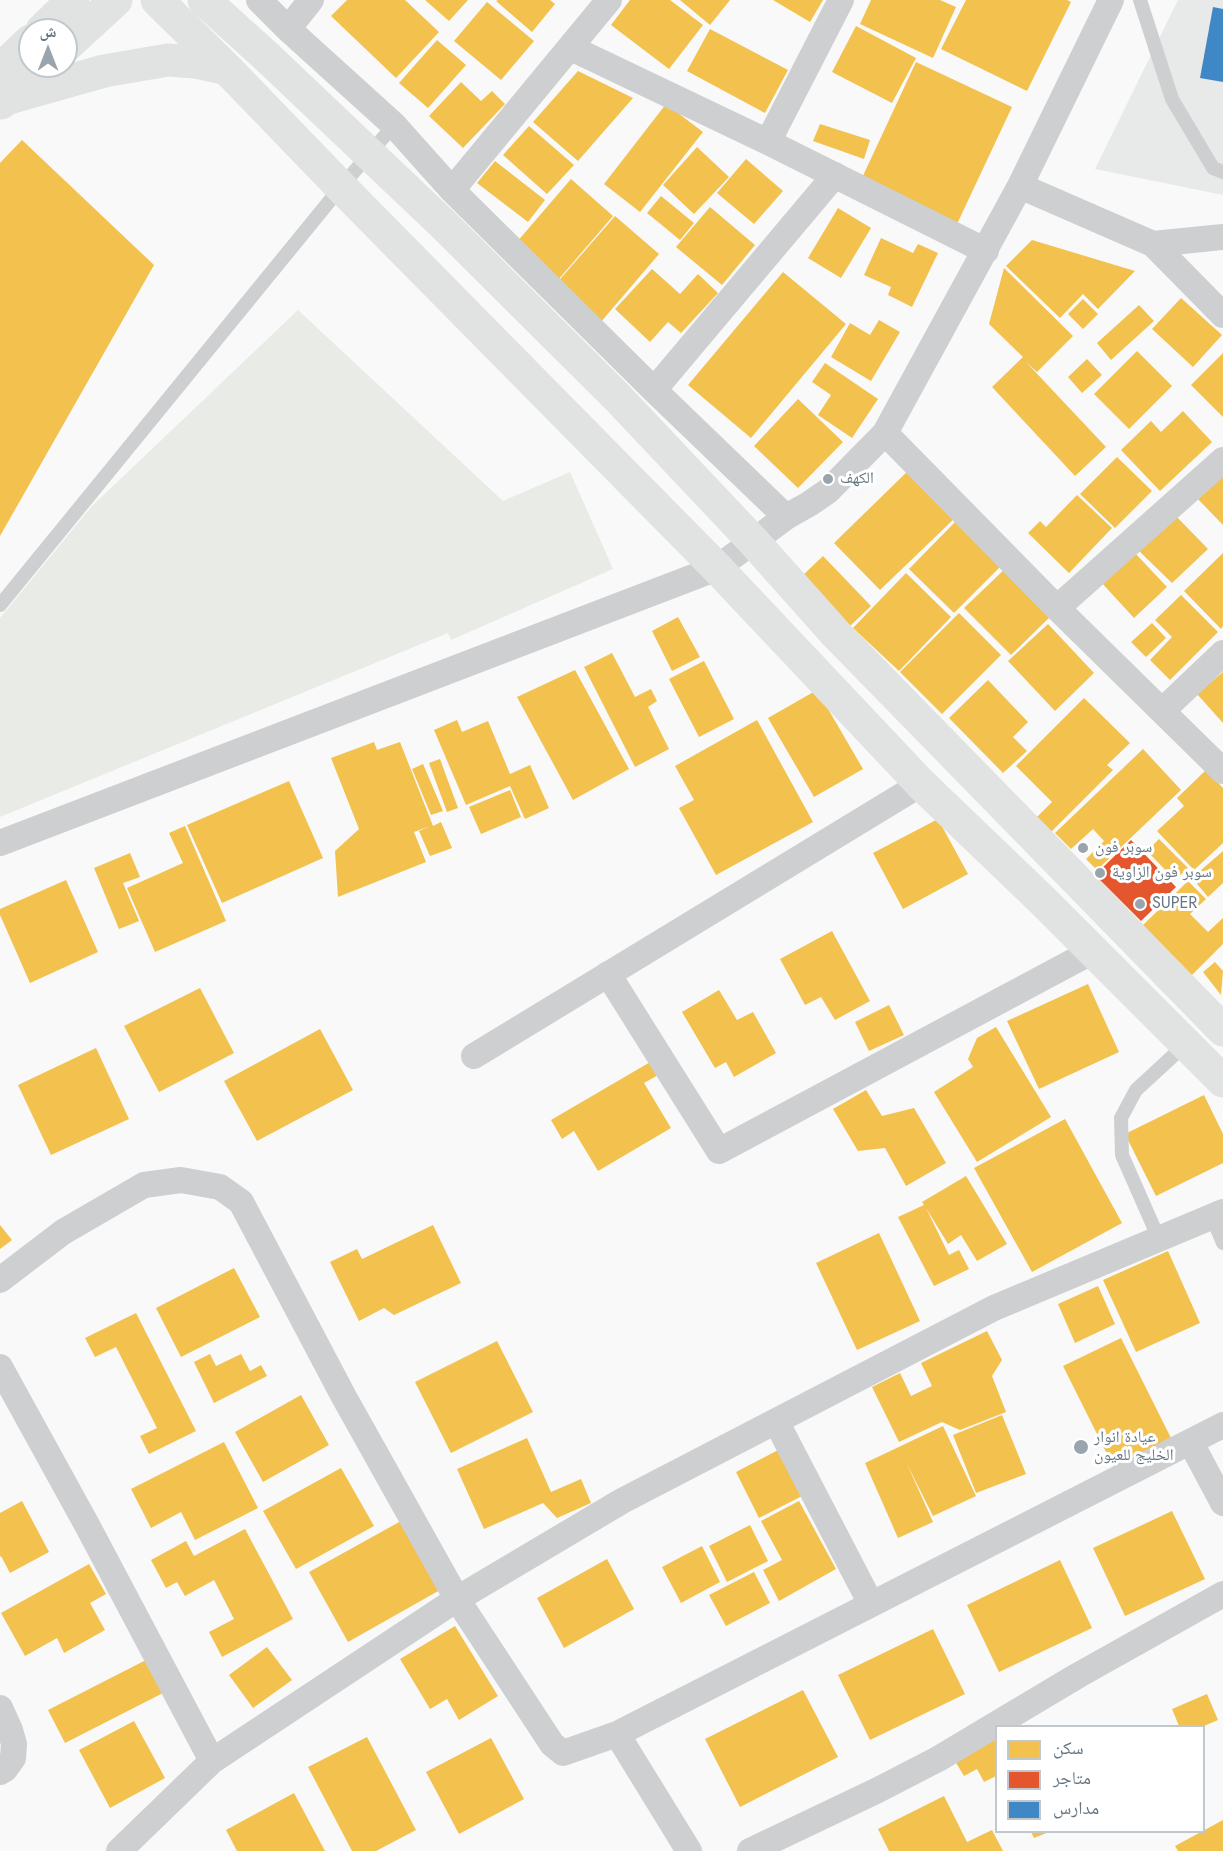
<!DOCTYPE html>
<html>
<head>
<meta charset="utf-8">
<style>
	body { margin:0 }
	#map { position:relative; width:1223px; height:1851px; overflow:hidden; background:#f9f9f9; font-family:Jost,"Noto Naskh Arabic",sans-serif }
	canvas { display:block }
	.legend { position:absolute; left:995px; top:1725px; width:210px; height:108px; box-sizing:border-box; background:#fff; border:2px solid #c1c8cd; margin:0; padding:8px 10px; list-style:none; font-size:18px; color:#657683 }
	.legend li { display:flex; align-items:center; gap:12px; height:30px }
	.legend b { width:30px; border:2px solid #c1c8cd }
	.north { position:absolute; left:18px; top:18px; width:60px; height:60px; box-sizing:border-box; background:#fff; border:2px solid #c1c8cd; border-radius:50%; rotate:0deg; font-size:16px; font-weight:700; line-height:24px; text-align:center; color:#657683 }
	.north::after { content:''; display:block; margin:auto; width:21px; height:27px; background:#99a4ac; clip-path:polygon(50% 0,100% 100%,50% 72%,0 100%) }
</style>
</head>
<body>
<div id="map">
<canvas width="1223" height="1851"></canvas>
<ul class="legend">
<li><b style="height:16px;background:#f2c14e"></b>سكن</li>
<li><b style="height:16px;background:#e4572e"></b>متاجر</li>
<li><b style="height:16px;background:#3f88c5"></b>مدارس</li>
</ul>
<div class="north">ش</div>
</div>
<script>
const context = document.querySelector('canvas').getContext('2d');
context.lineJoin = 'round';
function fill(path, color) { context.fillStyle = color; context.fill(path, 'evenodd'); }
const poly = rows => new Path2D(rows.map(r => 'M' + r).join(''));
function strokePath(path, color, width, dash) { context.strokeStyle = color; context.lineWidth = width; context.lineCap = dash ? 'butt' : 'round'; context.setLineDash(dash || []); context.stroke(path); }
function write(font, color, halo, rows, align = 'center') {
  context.font = font + ' Jost,"Noto Naskh Arabic",sans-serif'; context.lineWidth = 6; context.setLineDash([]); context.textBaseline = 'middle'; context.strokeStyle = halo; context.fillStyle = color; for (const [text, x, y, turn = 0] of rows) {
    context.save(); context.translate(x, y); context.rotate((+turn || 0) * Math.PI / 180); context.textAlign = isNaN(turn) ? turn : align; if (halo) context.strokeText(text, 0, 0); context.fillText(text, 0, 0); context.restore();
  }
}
fill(poly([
	[1178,0,1223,0,1223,195,1095,169]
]), '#e8e9e9');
fill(poly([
	[298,310,503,501,570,472,613,569,451,640,448,633,0,817,0,618,91,507]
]), '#e8ebe6');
fill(poly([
	[347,0,405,0,439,32,396,78,331,16],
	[425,0,468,0,449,21],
	[498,0,550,0,555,4,532,32,496,1],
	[630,0,670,0,703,25,669,69,611,25],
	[680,0,730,0,710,25],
	[773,0,823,0,810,22],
	[871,0,940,0,956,7,933,58,860,24],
	[966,0,1067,0,1071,2,1027,91,941,49],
	[487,2,534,41,501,80,454,41],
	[856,26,916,58,892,103,832,72],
	[710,29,788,70,765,113,687,71],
	[437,40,466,65,428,108,399,83],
	[916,62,1012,107,957,224,861,180],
	[578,71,633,98,578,161,533,122],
	[461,82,481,101,492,91,505,104,463,148,429,116],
	[666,104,703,132,640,212,604,184],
	[820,124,870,140,864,159,813,141],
	[529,126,574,165,547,194,503,155],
	[22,140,154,265,0,536,0,163],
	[697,147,729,177,694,214,663,185],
	[746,159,783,191,754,224,717,193],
	[495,161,545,200,528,222,477,183],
	[571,179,613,216,558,280,516,243],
	[661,196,694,223,680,240,647,213],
	[710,207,755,245,722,285,676,247],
	[838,208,871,228,841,278,808,258],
	[615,216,659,254,600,323,555,285],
	[881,238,913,253,918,244,938,253,912,307,888,295,891,287,864,275],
	[1032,240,1135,271,1098,309,1083,294,1060,318,1006,266],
	[1004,268,1073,336,1037,372,1026,362,1106,447,1075,476,992,387,1023,357,989,324],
	[652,269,680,294,698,274,718,293,681,333,668,322,650,342,615,309],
	[783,272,846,324,751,438,688,385],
	[1181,298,1222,335,1193,367,1152,329],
	[1083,299,1098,314,1083,329,1068,314],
	[1139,305,1154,321,1111,360,1097,343],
	[879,320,900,332,871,381,831,357,850,323,870,335],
	[1137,351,1172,386,1129,429,1094,394],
	[1223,353,1223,417,1191,385],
	[1087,359,1102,375,1082,393,1068,377],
	[825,363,878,399,852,438,818,415,831,395,812,382],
	[798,399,843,442,798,488,754,446],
	[1183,411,1212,442,1160,491,1121,450,1151,421,1161,432],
	[1117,457,1152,491,1115,528,1080,494],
	[911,468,957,516,880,590,834,543],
	[1223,468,1223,525,1194,495],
	[1077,495,1112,528,1069,573,1028,533,1040,521,1046,527],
	[1174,514,1208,549,1172,583,1138,550],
	[959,518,1004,563,954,613,909,569],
	[1134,552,1167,587,1134,618,1101,582],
	[1223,553,1223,626,1221,629,1184,591],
	[823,556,871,606,848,628,800,578],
	[1008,566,1054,613,1011,655,964,608],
	[906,573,951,617,899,671,853,628],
	[1181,595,1218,632,1170,680,1150,660,1172,637,1155,620],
	[959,613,1001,655,942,714,900,672],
	[678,617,700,657,672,671,652,631],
	[1152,623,1166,638,1146,657,1131,642],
	[1048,624,1094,673,1055,711,1008,661],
	[612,653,635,697,651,689,657,701,648,707,669,749,635,767,584,667],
	[704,661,734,719,699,737,669,679],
	[575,670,629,769,573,800,517,697],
	[1223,672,1223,723,1197,694],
	[988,680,1028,722,1013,737,1027,751,1003,773,949,718],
	[817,690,863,769,814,797,768,718],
	[1084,698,1130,743,1107,765,1113,770,1049,834,1034,820,1052,802,1016,766],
	[457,720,462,732,488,721,510,774,530,765,549,808,525,819,510,786,466,805,434,730],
	[757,720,813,822,716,875,679,808,694,800,675,766],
	[374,742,377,750,400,742,433,826,441,822,452,848,430,856,419,831,430,826,414,832,426,862,338,897,335,851,359,829,331,758],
	[1143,749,1181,790,1097,870,1086,859,1104,841,1093,829,1071,849,1055,833],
	[440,759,458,808,447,812,429,763],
	[423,764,443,811,431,815,412,769],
	[1206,770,1223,788,1223,843,1194,870,1157,831,1184,806,1177,798],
	[289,781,323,858,222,903,187,825],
	[510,790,521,817,481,834,469,807],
	[938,819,968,874,903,909,873,853],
	[185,826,226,921,155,952,127,888,183,863,169,833],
	[1159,839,1188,868,1175,880,1147,851],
	[1223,851,1223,883,1208,897,1192,878],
	[130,853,140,877,123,883,139,921,119,929,94,868],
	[66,880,98,952,30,983,0,915,0,909],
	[1188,881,1206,899,1190,914,1208,932,1223,918,1223,944,1186,981,1137,931],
	[832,931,870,1001,835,1020,821,997,805,1005,780,959],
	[1215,962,1223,971,1221,995,1203,972],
	[1088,984,1119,1052,1039,1089,1007,1021],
	[200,988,234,1053,159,1092,124,1026],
	[719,990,737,1020,753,1012,776,1053,734,1077,726,1062,715,1068,682,1012],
	[889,1005,904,1035,869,1051,855,1022],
	[996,1027,1051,1117,977,1162,934,1092,973,1067,968,1059,977,1038],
	[320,1029,353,1090,257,1141,224,1081],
	[96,1048,129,1119,51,1155,18,1085],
	[652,1061,660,1074,644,1083,671,1128,598,1171,574,1131,562,1139,551,1120],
	[866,1090,882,1116,914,1108,946,1163,906,1186,885,1148,858,1151,833,1109],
	[1204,1095,1223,1134,1223,1163,1156,1196,1125,1134],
	[1065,1119,1122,1223,1032,1272,974,1168],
	[966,1176,1007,1244,977,1261,961,1235,948,1244,926,1208,949,1255,959,1250,969,1269,934,1286,898,1217,924,1205,922,1202],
	[0,1225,12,1240,0,1249],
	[433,1225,461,1283,394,1315,384,1308,359,1321,330,1262,357,1249,362,1259],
	[879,1233,920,1321,857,1350,816,1263],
	[1168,1251,1200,1323,1136,1352,1103,1280],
	[234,1268,260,1317,181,1357,156,1308],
	[1098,1286,1115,1324,1075,1343,1058,1304],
	[136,1313,196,1431,149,1454,140,1436,157,1428,116,1347,95,1357,85,1338],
	[987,1331,1002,1360,992,1376,1006,1412,960,1430,942,1422,899,1442,872,1387,900,1373,911,1396,932,1386,921,1363],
	[1121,1338,1172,1440,1114,1468,1063,1366],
	[497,1341,533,1412,451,1453,415,1382],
	[210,1354,216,1366,241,1354,250,1371,261,1365,267,1376,214,1403,194,1362],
	[301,1395,329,1445,263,1482,235,1432],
	[1002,1415,1026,1474,976,1493,953,1435],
	[943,1426,976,1496,933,1516,907,1464,933,1522,898,1538,865,1463],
	[527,1438,551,1492,581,1479,591,1503,557,1518,543,1503,484,1529,457,1469],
	[224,1442,258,1508,195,1540,181,1512,151,1528,131,1489],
	[784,1447,808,1493,759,1518,736,1472],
	[341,1468,374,1526,296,1569,263,1511],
	[22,1501,49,1552,10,1573,1,1556,0,1557,0,1513],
	[799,1501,836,1569,779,1601,763,1570,782,1560,761,1521],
	[1172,1511,1205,1579,1125,1616,1093,1548],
	[401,1521,440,1590,348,1642,309,1572],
	[750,1525,768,1561,727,1582,709,1546],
	[245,1529,293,1619,222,1657,209,1632,234,1619,214,1580,185,1596,177,1582,166,1588,151,1560,186,1541,194,1556],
	[702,1546,720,1582,681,1603,662,1567],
	[607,1559,634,1609,564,1648,537,1598],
	[1060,1560,1092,1628,999,1672,967,1605],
	[89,1564,106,1594,90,1603,105,1630,64,1653,57,1638,25,1656,1,1613],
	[754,1572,770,1603,726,1626,709,1595],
	[455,1626,498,1696,459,1720,447,1699,430,1709,400,1659],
	[933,1629,965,1694,870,1740,838,1675],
	[267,1647,292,1680,253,1708,229,1675],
	[148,1659,165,1692,65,1743,48,1710],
	[803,1690,838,1757,740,1807,705,1739],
	[1207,1694,1218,1720,1204,1726,1179,1726,1172,1709],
	[134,1721,165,1778,110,1808,79,1750],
	[367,1737,416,1830,376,1851,352,1851,308,1767],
	[491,1738,524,1799,459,1834,426,1772],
	[996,1738,996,1776,984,1782,977,1769,964,1776,955,1761],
	[294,1793,325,1851,237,1851,226,1830],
	[944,1796,967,1842,992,1830,1003,1851,889,1851,878,1829],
	[1223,1820,1223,1851,1178,1851,1175,1846],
	[1031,1832,1049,1832,1034,1838]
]), '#f2c14e');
fill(poly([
	[1131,840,1176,887,1141,921,1095,875]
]), '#e4572e');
fill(poly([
	[1213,7,1223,9,1223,82,1200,78]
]), '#3f88c5');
strokePath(poly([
	[1140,0,1172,99,1213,168,1223,172],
	[0,605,341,187,394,125],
	[1212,1217,1223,1243],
	[1159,1239,1122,1155,1121,1118,1136,1090,1186,1044]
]), '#cecfd0', 14);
strokePath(poly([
	[259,0,288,29,394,125,452,190,654,390,786,517],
	[288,29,311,0],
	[571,48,768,142,986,251],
	[768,142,841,0],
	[1020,186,1153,244,1223,237],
	[452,190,609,0],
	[1153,244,1223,315],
	[654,390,835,175],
	[885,433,1057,608,1223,771],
	[1057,608,1223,460],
	[1162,711,1223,653],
	[0,843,717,568,786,517,809,504,828,491,885,433,1020,186,1111,0],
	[608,974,719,1151,1093,951],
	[474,1056,921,784],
	[0,1280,63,1232,144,1185,181,1180,220,1187,241,1202,344,1397,457,1599,552,1744,563,1753,617,1734,1223,1425],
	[0,1367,87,1525,212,1761],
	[776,1421,871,1604],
	[1191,1443,1223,1503],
	[0,1708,10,1730,14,1744,13,1758,5,1769,0,1772],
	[617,1734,689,1851],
	[119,1851,212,1761,457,1599,622,1501,994,1308,1223,1212],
	[750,1851,876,1791,938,1759,1077,1676,1223,1594]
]), '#cecfd0', 26);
strokePath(poly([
	[42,30,73,0],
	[66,46,116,0],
	[0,70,30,41],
	[1,103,43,66]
]), '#e1e2e2', 33);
strokePath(poly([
	[157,0,227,69,341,187,717,568,921,784,1043,901,1223,1081],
	[204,0,266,56,443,224,617,397,753,541,836,634,1223,1030],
	[5,99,104,71,168,60,195,62,227,69]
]), '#e1e2e2', 33);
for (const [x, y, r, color] of [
	[828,479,6,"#99a4ac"],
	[1083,848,6,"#99a4ac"],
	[1100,873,6,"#99a4ac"],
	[1140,904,6,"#99a4ac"],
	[1081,1447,8,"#99a4ac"]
]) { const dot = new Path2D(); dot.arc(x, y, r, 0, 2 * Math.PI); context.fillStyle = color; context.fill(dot); strokePath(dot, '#fff', 2); }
write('16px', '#657683', '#fff', [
	["الكهف",840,479],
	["سوبر فون",1095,848],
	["سوبر فون الزاوية",1112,873],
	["SUPER",1152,904],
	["عيادة انوار",1094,1438],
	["الخليج للعيون",1094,1456]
], 'left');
</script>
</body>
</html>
